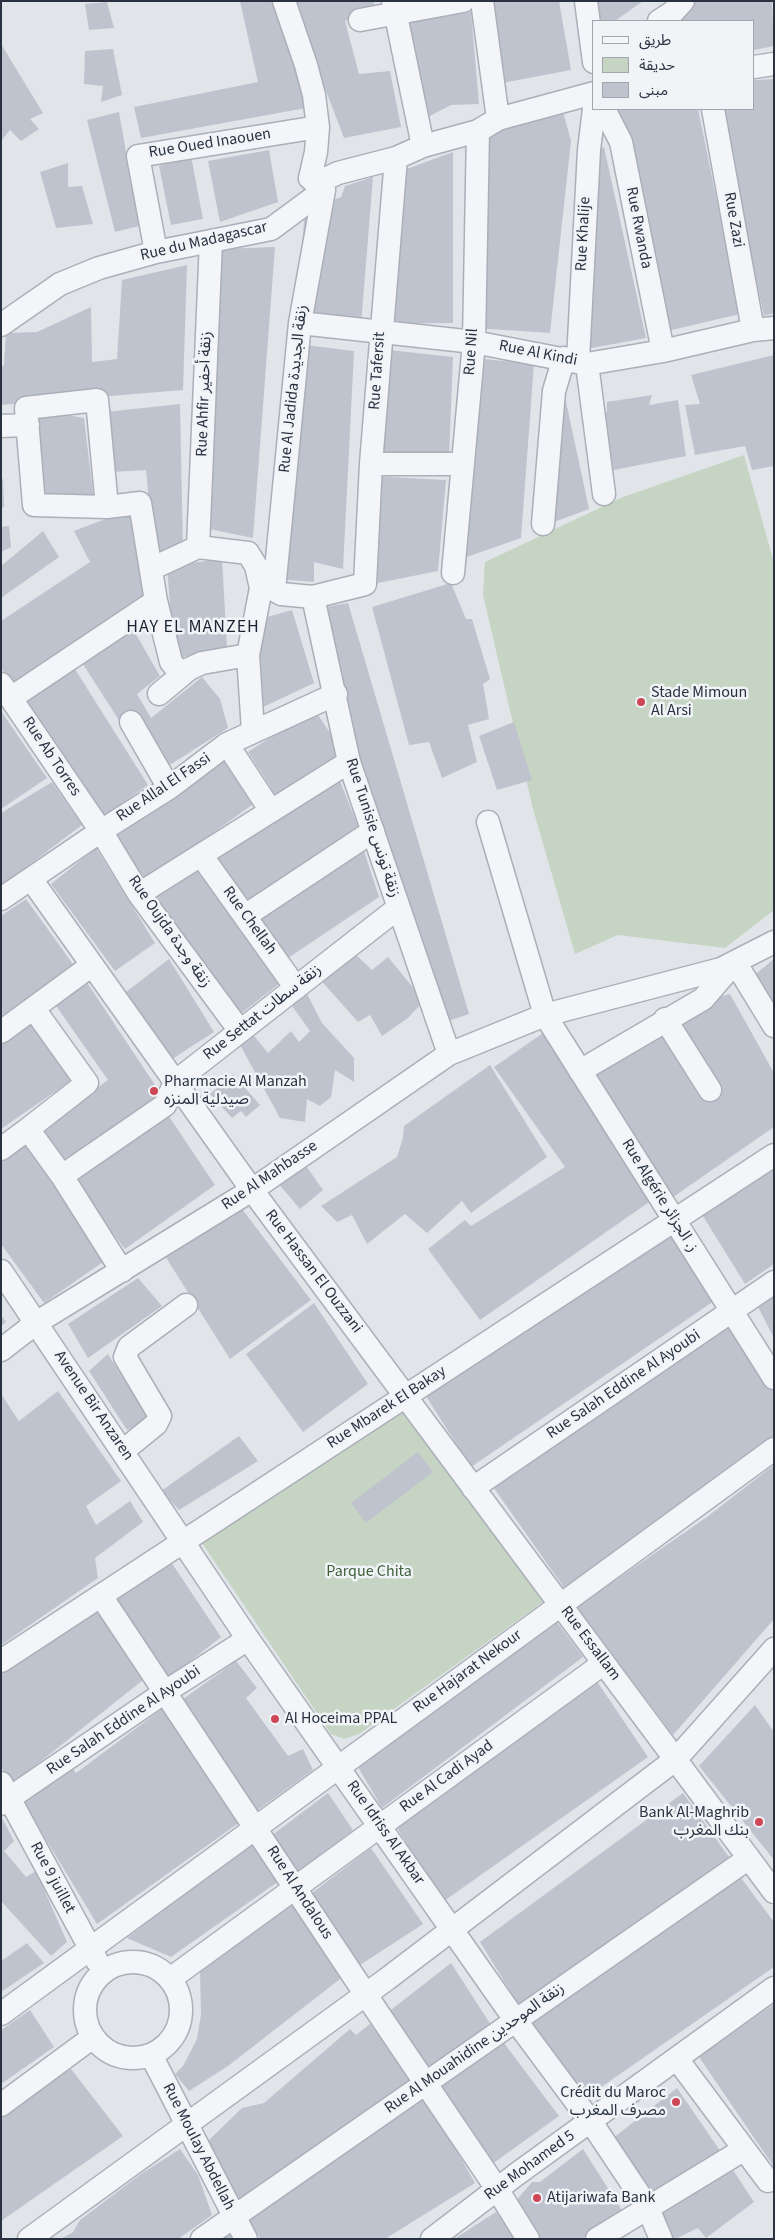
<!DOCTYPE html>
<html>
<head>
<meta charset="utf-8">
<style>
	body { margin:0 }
	#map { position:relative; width:775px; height:2240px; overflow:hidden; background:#e1e5ea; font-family:"Source Sans 3","Noto Sans Arabic",sans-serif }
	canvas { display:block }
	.frame { position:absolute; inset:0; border:2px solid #2a3242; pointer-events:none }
	.legend { position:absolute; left:592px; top:20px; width:162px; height:90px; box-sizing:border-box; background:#f1f4f7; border:1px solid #a1a6af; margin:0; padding:6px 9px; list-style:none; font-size:15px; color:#2a3242 }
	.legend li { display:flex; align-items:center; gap:10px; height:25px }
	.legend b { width:25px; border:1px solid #a1a6af }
</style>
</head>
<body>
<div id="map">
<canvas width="775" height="2240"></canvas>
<div class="frame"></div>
<ul class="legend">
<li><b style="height:6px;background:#f4f5f8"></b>طريق</li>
<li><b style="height:14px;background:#c6d4c3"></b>حديقة</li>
<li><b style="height:14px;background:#bfc3cd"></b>مبنى</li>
</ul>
</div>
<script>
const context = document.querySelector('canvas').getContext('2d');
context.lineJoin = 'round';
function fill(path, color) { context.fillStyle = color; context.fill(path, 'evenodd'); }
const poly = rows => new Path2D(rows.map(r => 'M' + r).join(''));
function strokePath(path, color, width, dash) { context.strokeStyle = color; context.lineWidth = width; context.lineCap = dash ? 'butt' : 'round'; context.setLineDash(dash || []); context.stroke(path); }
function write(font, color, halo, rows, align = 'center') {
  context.font = font + ' "Source Sans 3","Noto Sans Arabic",sans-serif'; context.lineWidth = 5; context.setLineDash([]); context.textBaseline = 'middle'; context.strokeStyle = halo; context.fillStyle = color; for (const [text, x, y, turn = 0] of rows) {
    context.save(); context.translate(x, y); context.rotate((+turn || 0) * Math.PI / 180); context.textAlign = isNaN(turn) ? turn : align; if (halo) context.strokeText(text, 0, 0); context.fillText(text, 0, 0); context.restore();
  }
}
fill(poly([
	[744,455,774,563,774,910,725,948,618,935,575,954,533,809,483,595,485,562,623,497],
	[396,1400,543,1602,359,1734,344,1739,331,1734,202,1543]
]), '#c6d4c3');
fill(poly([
	[240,1,275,1,306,108,141,138,134,107,258,82],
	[297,1,374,1,375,8,345,21,359,74,390,71,401,127,344,138,300,23],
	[493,1,559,1,571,70,502,83],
	[591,1,643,1,615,21,594,21],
	[696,1,772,1,774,46,754,50,754,21,678,21],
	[107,2,114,28,89,30,85,4],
	[471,12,479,104,451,105,426,118,400,24],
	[1,44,43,113,30,119,39,129,21,141,10,130,1,141],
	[113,49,122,95,101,102,103,86,84,84,85,51],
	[774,79,774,313,764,316,720,109,754,109,754,80],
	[562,108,571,141,550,333,474,328,483,131],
	[617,109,698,109,740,314,663,332],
	[119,112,139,226,115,232,87,120],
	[604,147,646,338,586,349,592,152],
	[269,150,278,202,220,222,208,161],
	[453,152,453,323,376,324,396,173],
	[191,156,203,219,171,225,159,166],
	[68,163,68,187,82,186,93,224,56,228,40,172],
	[373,177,361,325,295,321,305,212,341,197,345,186],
	[275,247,253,538,209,529,220,249],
	[187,265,183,390,1,405,1,367,4,365,6,333,37,332,91,307,92,362,117,359,122,280],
	[289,343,354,351,343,569,314,562,314,582,277,579],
	[380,349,453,357,449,457,378,455],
	[774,355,774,466,752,470,745,446,695,455,685,405,700,404,691,375],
	[474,358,534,364,521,538,464,558],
	[652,395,649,405,678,400,686,456,598,473,586,412,607,412,607,402],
	[550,396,565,397,589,509,549,524],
	[180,404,183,551,154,553,146,470,112,472,106,412],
	[38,410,84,418,94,502,45,497],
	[371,476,446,480,438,571,373,584],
	[1,479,3,479,4,507,1,508],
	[116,515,136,518,145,598,13,684,1,668,1,621,90,562,74,531],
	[9,526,11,547,1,552,1,527],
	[43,531,59,557,1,598,1,566],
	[222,559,227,647,174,659,167,566],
	[451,583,466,619,472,619,490,679,483,684,489,719,468,725,477,762,442,778,429,742,409,745,372,607],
	[348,603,469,1014,443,1023,314,609],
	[292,610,314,683,259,709,260,619],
	[130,624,160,676,137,694,151,718,202,677,220,699,228,728,154,775,81,661],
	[73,666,148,785,104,816,26,699],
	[314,709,347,758,280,802,248,752],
	[1,711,47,778,1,809],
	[514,722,532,780,497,790,479,736],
	[226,760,256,802,144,883,112,839],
	[337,774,358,826,249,904,214,857],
	[52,782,82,825,1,886,1,813],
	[361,842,379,897,288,958,257,917],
	[96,848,155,943,115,971,51,884],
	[200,866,279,984,239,1015,151,901],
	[26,899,75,967,1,1020,1,916],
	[350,949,372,970,388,957,424,1001,408,1018,382,1036,370,1015,358,1022,317,976],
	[169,959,214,1032,169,1061,126,992],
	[774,959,774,1016,752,977],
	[86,981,161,1094,64,1161,42,1129,108,1080,54,1003],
	[305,990,322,1023,354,1058,354,1082,335,1070,331,1097,320,1106,307,1099,305,1122,280,1118,239,1043,251,1032,268,1053,291,1031,299,1042,310,1031,290,1003],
	[730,994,774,1073,774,1127,666,1202,595,1077,695,1003],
	[28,1016,72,1080,1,1129,1,1036],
	[549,1029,652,1200,480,1320,428,1249,465,1220,471,1226,565,1167,494,1067],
	[490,1065,547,1157,471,1213,462,1201,427,1233,405,1214,367,1244,352,1215,337,1222,321,1206,397,1157,403,1138,404,1126],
	[233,1074,260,1105,246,1117,241,1111,232,1118,210,1094],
	[168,1115,215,1185,125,1249,73,1182],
	[23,1138,106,1260,44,1303,1,1244,1,1154],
	[774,1158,774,1264,745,1284,698,1208],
	[304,1163,323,1190,300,1209,277,1182],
	[239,1205,311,1300,230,1359,165,1256],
	[670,1227,717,1299,471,1467,424,1393],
	[138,1278,162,1306,88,1358,68,1324],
	[774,1292,774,1338,757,1305],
	[314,1303,368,1384,303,1432,246,1354],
	[1,1315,6,1322,1,1326],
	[726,1318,774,1393,774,1437,565,1589,491,1484],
	[108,1354,149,1420,127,1430,89,1371],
	[58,1391,121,1481,86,1506,96,1525,130,1501,143,1522,95,1558,98,1578,1,1645,1,1394,19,1421],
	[239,1436,258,1461,179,1510,161,1491],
	[418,1452,433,1472,366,1523,351,1503],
	[774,1465,774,1619,673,1735,577,1607,707,1517],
	[167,1556,221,1637,165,1681,110,1600],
	[93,1604,143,1680,11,1785,1,1766,1,1668],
	[556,1621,583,1657,382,1808,355,1762],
	[236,1661,257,1688,246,1698,288,1756,303,1749,313,1770,255,1812,179,1702],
	[596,1680,648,1757,444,1901,397,1828],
	[755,1705,774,1732,774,1860,699,1766],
	[166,1706,240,1822,97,1924,21,1798,71,1766,76,1773],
	[328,1793,353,1830,295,1874,271,1836],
	[683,1793,729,1857,520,2007,480,1942],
	[1,1816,14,1841,4,1851,26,1877,36,1871,67,1942,51,1956,1,1901],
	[249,1841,261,1847,279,1881,171,1957,127,1938],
	[371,1848,423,1924,357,1967,308,1896],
	[738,1874,774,1922,774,1967,584,2099,528,2023],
	[295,1902,349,1972,228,2066,189,2091,175,2074,183,2066,197,2039,201,2014,200,1969],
	[27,1943,44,1963,1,1992,1,1961],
	[451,1963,491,2025,431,2070,387,2013],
	[774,2004,774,2167,699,2057],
	[30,2010,54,2047,1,2084,1,2030],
	[370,2024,394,2056,410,2082,237,2202,207,2142,242,2108,264,2103,350,2029,356,2035],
	[504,2043,559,2116,488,2167,434,2092],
	[71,2069,123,2136,1,2221,1,2116],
	[677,2088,721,2152,650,2196,612,2139],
	[423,2092,475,2183,385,2239,261,2239,245,2219],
	[180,2149,198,2175,212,2215,178,2239,61,2239,73,2232,80,2220,141,2174],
	[583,2149,623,2212,581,2239,536,2239,514,2203,532,2182,540,2182],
	[733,2170,754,2202,706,2238,698,2228,675,2239,663,2239,654,2216],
	[496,2212,517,2239,457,2239,457,2237],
	[219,2235,230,2235,232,2239,214,2239]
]), '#bfc3cd');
const minor = poly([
	[393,1,423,146],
	[482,1,498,119],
	[586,1,594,62],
	[360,20,463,1],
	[659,21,673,12,683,1],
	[754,67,774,64],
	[604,109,621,142,663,351],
	[713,109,753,330],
	[156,252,138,156,318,127],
	[300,323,474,342,587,364,663,351,753,330,774,328],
	[1,325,60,284,99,268,156,252,271,229,324,190,321,181,338,173,396,158,423,146,478,131,498,119,594,93],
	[578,360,589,150,594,109],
	[587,364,604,494],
	[1,426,28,425],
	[371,464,463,464],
	[107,507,97,400,26,408,34,505,107,507,140,503,156,601,171,662,182,675],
	[543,524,554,391,564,358],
	[198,547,211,241],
	[151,569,198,547,248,553,256,566,261,588,274,590,281,594,313,597,365,584,371,464,396,158],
	[453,573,474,342,478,131],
	[274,590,300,323,324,190,310,178,316,152,318,127,314,95,306,65,284,1],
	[313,597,349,762,449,1054],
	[1,684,101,831,139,894,240,1031],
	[159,694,189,669,202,663,248,655],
	[11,698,156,601],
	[131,722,169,788],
	[253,731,248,655,261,588],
	[227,744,271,811],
	[488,822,545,1015,774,1378],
	[201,855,296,988],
	[31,879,252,1190,774,1892],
	[139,894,349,762],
	[1,899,101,831,169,788,227,744,336,694],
	[245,916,373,831],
	[34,1009,87,1083,28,1129,62,1176,122,1271],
	[665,1019,710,1090],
	[1,1032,92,965],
	[580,1071,703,999,735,962,774,1026],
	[1,1149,28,1129],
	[62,1176,165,1105,175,1082,398,908],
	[1,1271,248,1639,516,2021,591,2122,647,2206,661,2239],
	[1,1350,36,1323,252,1190,449,1054,545,1015,721,969,774,942],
	[123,1451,156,1424,160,1416,125,1357,129,1347,186,1305],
	[473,1488,774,1282],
	[101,1596,366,1995,497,2189,528,2239],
	[1,1661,774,1155],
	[1,1783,97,1961],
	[1,1804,165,1692,248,1639],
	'85 2010a48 48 0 1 1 96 0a48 48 0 1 1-96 0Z',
	[170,1979,604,1663],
	[1,2014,774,1449],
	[151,2055,246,2239],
	[677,2059,768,2181],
	[1,2105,93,2037],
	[29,2239,387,1979,676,1759,774,1649],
	[202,2239,749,1858],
	[432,2239,517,2174,774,1988],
	[597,2239,743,2150]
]);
strokePath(minor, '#aaafb8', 25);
strokePath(minor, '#f4f5f8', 22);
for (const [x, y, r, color] of [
	[641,702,5,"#ce4757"],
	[154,1091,5,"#ce4757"],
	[275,1719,5,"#ce4757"],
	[759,1822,5,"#ce4757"],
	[676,2102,5,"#ce4757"],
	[537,2198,5,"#ce4757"]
]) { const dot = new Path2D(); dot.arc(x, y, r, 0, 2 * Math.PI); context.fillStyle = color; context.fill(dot); strokePath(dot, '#f1f4f7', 2); }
write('16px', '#2a3242', '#f1f4f7', [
	["Rue Oued Inaouen",210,144,-9],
	["Rue Zazi",733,220,80],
	["Rue Rwanda",638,228,79],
	["Rue Khalije",584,234,-87],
	["Rue du Madagascar",204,242,-13],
	["Rue Nil",472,352,-86],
	["Rue Al Kindi",538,354,11],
	["Rue Tafersit",378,371,-86],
	["Rue Al Jadida زنقة الجديدة",294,389,-84],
	["Rue Ahfir زنقة أحفير",205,394,-88],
	["Rue Ab Torres",51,757,56],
	["Rue Allal El Fassi",164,788,-34],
	["Rue Tunisie زنقة تونس",372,828,72],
	["Rue Chellah",249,921,54],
	["Rue Oujda زنقة وجدة",169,932,55],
	["Rue Settat زنقة سطات",263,1013,-38],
	["Rue Al Mahbasse",270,1176,-34],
	["Rue Algérie ز. الجزائر",659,1196,58],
	["Rue Hassan El Ouzzani",313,1272,53],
	["Rue Salah Eddine Al Ayoubi",624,1385,-34],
	["Avenue Bir Anzaren",93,1406,56],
	["Rue Mbarek El Bakay",387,1408,-33],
	["Rue Essallam",590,1644,53],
	["Rue Hajarat Nekour",468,1672,-36],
	["Rue Salah Eddine Al Ayoubi",124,1721,-34],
	["Rue Al Cadi Ayad",447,1777,-36],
	["Rue Idriss Al Akbar",385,1833,55],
	["Rue 9 juillet",52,1878,62],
	["Rue Al Andalous",299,1893,57],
	["Rue Al Mouahidine زنقة الموحدين",475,2049,-35],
	["Rue Moulay Abdellah",198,2147,63],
	["Rue Mohamed 5",530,2166,-36]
]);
write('16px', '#2a3242', '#f1f4f7', [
	["Stade Mimoun",651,693],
	["Al Arsi",651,711],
	["Pharmacie Al Manzah",164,1082],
	["صيدلية المنزه",164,1100],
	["Al Hoceima PPAL",285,1719],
	["Bank Al-Maghrib",749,1813,"right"],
	["بنك المغرب",749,1831,"right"],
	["Crédit du Maroc",666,2093,"right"],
	["مصرف المغرب",666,2111,"right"],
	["Atijariwafa Bank",547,2198]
], 'left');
write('16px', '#3d5e37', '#f1f4f7', [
	["Parque Chita",369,1572]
]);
context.letterSpacing = '1px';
write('18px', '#1c2333', '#f1f4f7', [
	["HAY EL MANZEH",193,628]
]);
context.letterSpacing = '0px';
</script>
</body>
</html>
